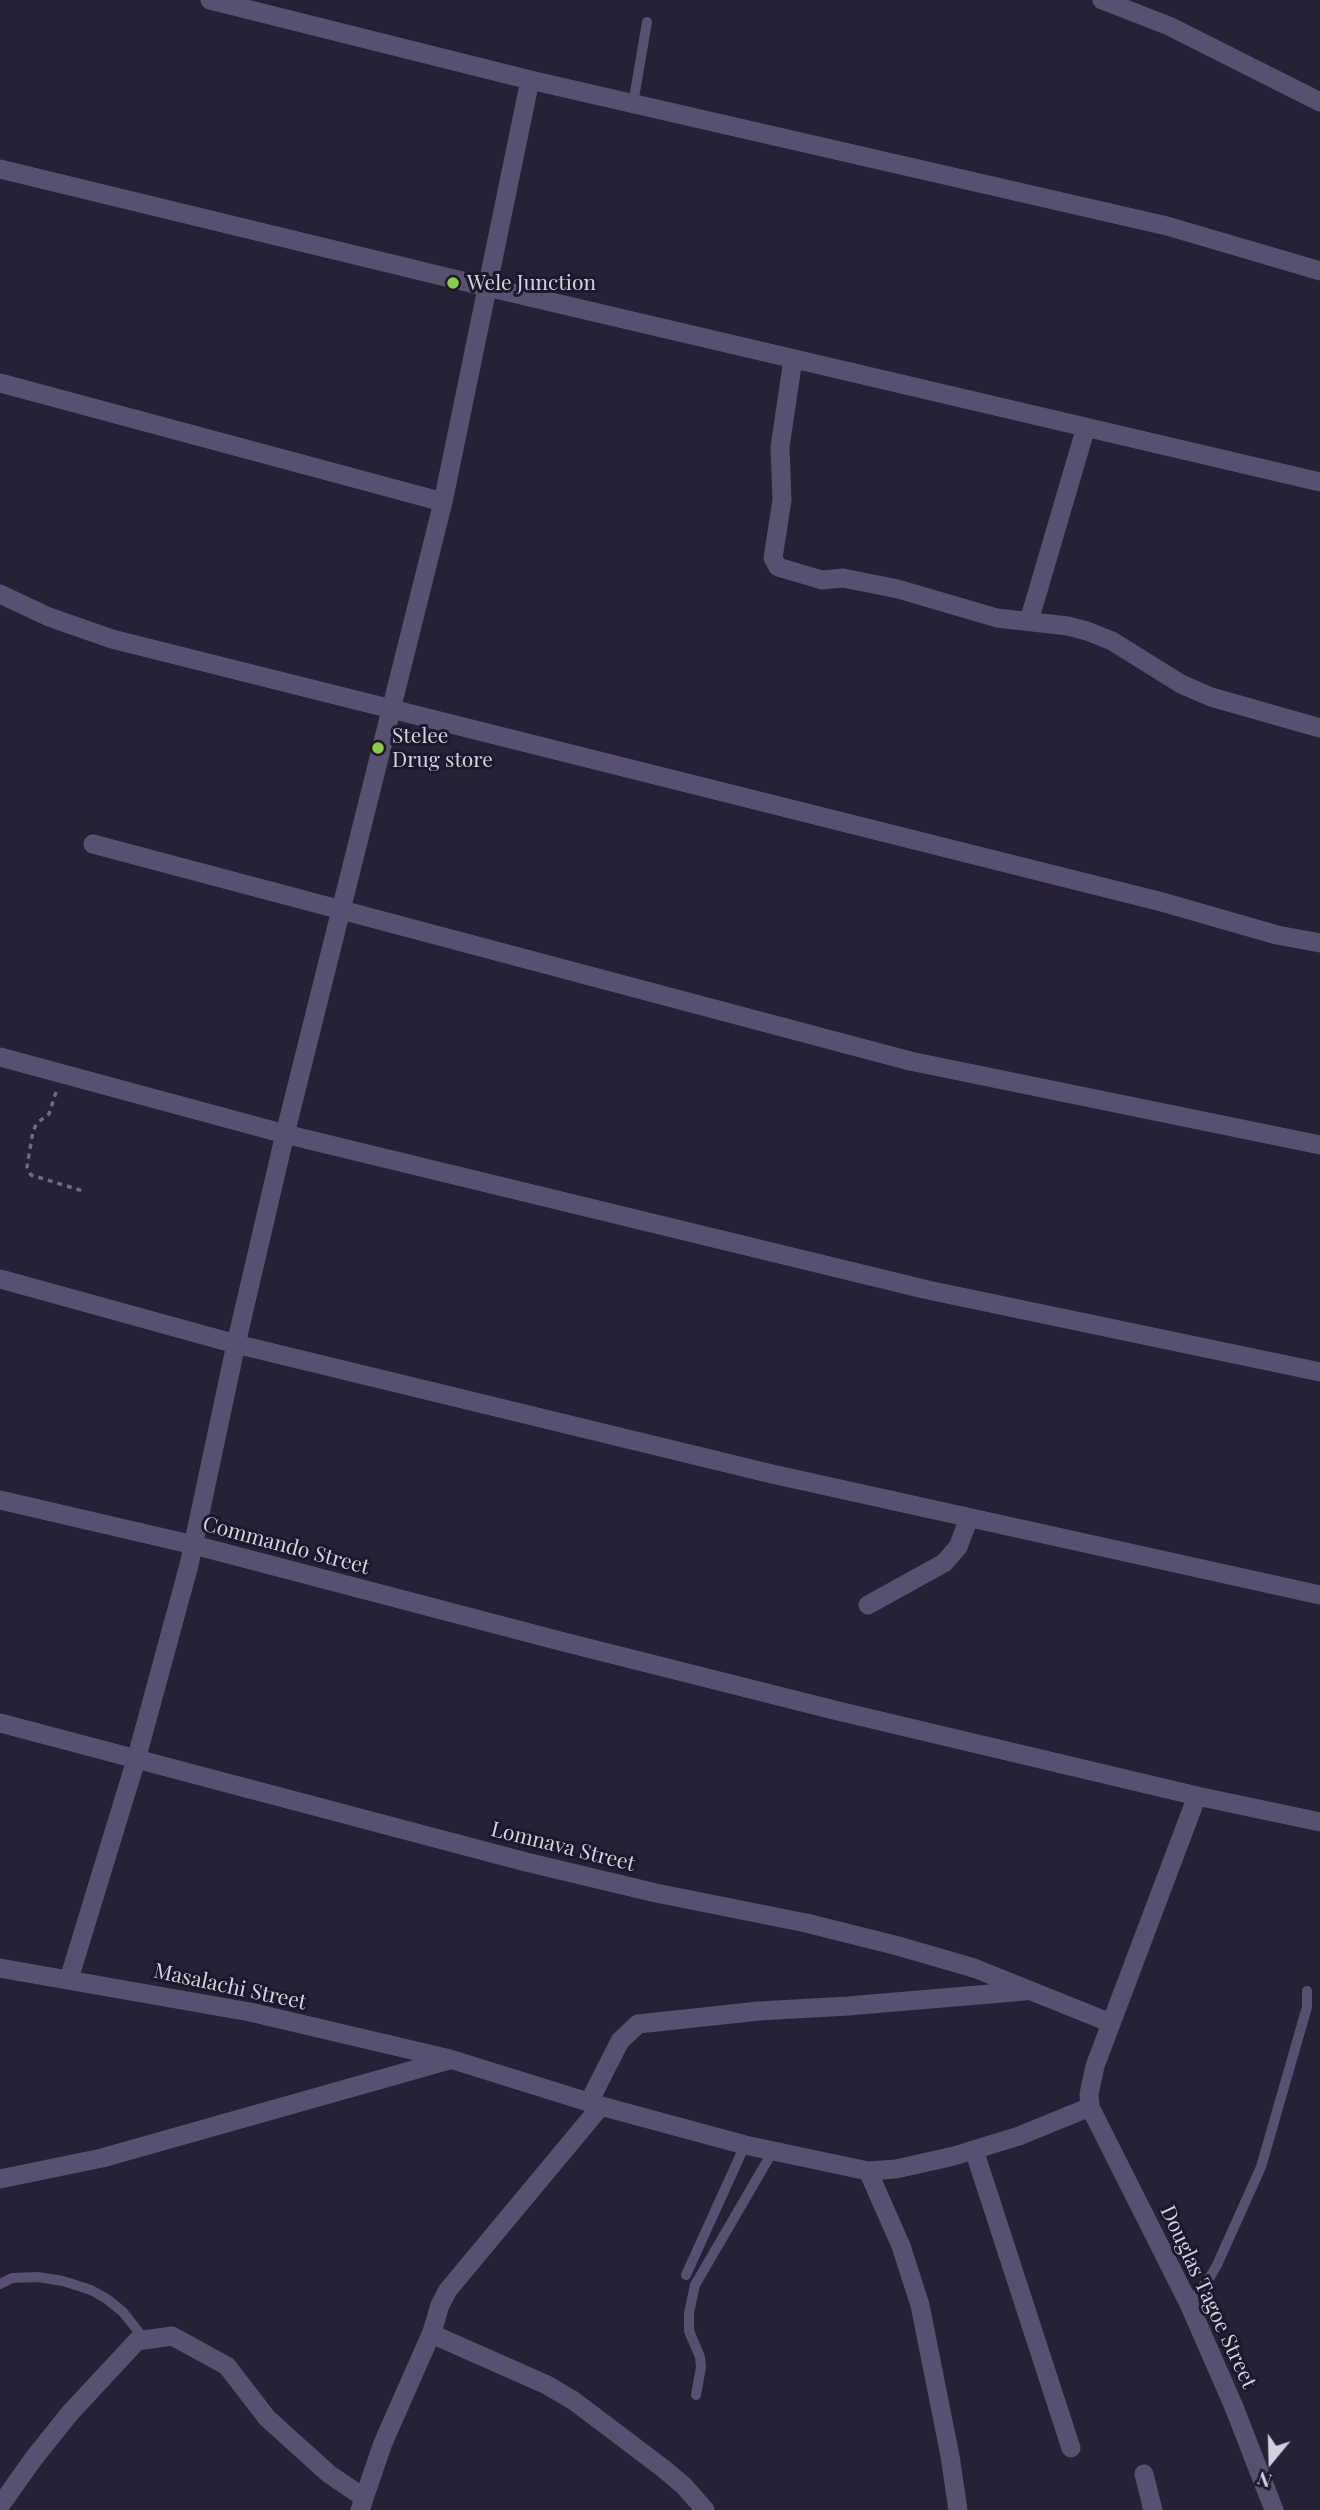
<!DOCTYPE html>
<html>
<head>
<meta charset="utf-8">
<style>
	body { margin:0 }
	#map { position:relative; width:1320px; height:2510px; overflow:hidden; background:#262134; font-family:"Playfair Display",serif }
	canvas { display:block }
	.north { position:absolute; left:1236px; top:2426px; width:70px; height:70px; -webkit-text-stroke:5px #1d182a; paint-order:stroke; rotate:199deg; font-size:19px; font-weight:700; line-height:28px; text-align:center; color:#d4d1de }
	.north::after { content:''; display:block; margin:auto; width:24px; height:32px; background:#d4d1de; clip-path:polygon(50% 0,100% 100%,50% 72%,0 100%) }
</style>
</head>
<body>
<div id="map">
<canvas width="1320" height="2510"></canvas>
<div class="north">N</div>
</div>
<script>
const context = document.querySelector('canvas').getContext('2d');
context.lineJoin = 'round';
const poly = rows => new Path2D(rows.map(r => 'M' + r).join(''));
function strokePath(path, color, width, dash) { context.strokeStyle = color; context.lineWidth = width; context.lineCap = dash ? 'butt' : 'round'; context.setLineDash(dash || []); context.stroke(path); }
function write(font, color, halo, rows, align = 'center') {
  context.font = font + ' "Playfair Display",serif'; context.lineWidth = 6; context.setLineDash([]); context.textBaseline = 'middle'; context.strokeStyle = halo; context.fillStyle = color; for (const [text, x, y, turn = 0] of rows) {
    context.save(); context.translate(x, y); context.rotate((+turn || 0) * Math.PI / 180); context.textAlign = isNaN(turn) ? turn : align; if (halo) context.strokeText(text, 0, 0); context.fillText(text, 0, 0); context.restore();
  }
}
strokePath(poly([
	[56,1092,49,1114,37,1123,33,1131,27,1167,31,1175,83,1191]
]), '#6f6b7b', 3.5, [5, 5]);
strokePath(poly([
	[633,104,647,22],
	[686,2275,745,2145],
	[0,2284,12,2278,38,2277,63,2281,91,2290,107,2299,123,2312,145,2340],
	[1189,2304,1210,2277,1217,2265,1261,2167,1307,2007,1307,1991],
	[696,2395,701,2367,700,2357,689,2331,689,2313,695,2285,773,2151]
]), '#57506e', 10);
strokePath(poly([
	[210,0,530,80,1167,226,1320,271],
	[1102,0,1169,26,1320,102],
	[0,169,487,287,1320,482],
	[793,359,780,447,782,500,773,558,778,567,822,580,843,578,898,589,997,618,1068,626,1087,631,1112,641,1181,684,1211,697,1320,728],
	[0,383,443,502],
	[0,594,49,617,112,639,1162,902,1277,935,1320,943],
	[1029,621,1086,427],
	[93,844,910,1061,1320,1145],
	[0,1057,285,1134,928,1290,1320,1372],
	[0,1279,236,1344,772,1474,1320,1595],
	[0,1500,194,1545,560,1641,834,1710,1197,1796,1320,1822],
	[868,1605,944,1563,958,1547,969,1518],
	[0,1723,526,1862,656,1893,806,1923,898,1946,974,1968,1111,2023],
	[1197,1796,1095,2066,1089,2094,1090,2107,1189,2304,1234,2407,1274,2510],
	[0,1968,250,2012,450,2059,601,2106,745,2145,868,2171,896,2169,954,2156,1019,2136,1090,2107],
	[69,1979,136,1760,189,1565,236,1344,285,1134,443,502,530,80],
	[589,2102,620,2041,638,2024,759,2011,848,2006,1025,1991],
	[974,2150,1071,2448],
	[868,2171,901,2246,920,2305,950,2456,958,2510],
	[0,2179,102,2158,449,2060],
	[432,2332,434,2335,547,2385,574,2401,664,2469,684,2486,705,2510],
	[1144,2474,1153,2510],
	[0,2506,34,2458,70,2413,137,2341,172,2336,227,2366,267,2418,329,2474,363,2497],
	[360,2510,383,2443,432,2332,440,2305,448,2290,601,2106]
]), '#57506e', 19);
for (const [x, y, r, color] of [
	[453,283,7,"#8ace47"],
	[378,748,7,"#8ace47"]
]) { const dot = new Path2D(); dot.arc(x, y, r, 0, 2 * Math.PI); context.fillStyle = color; context.fill(dot); strokePath(dot, '#1d182a', 2.5); }
write('21px', '#d4d1de', '#1d182a', [
	["Wele Junction",467,283],
	["Stelee",392,736],
	["Drug store",392,760]
], 'left');
write('21px', '#d4d1de', '#1d182a', [
	["Commando Street",286,1546,15],
	["Lomnava Street",563,1847,14],
	["Masalachi Street",230,1987,12],
	["Douglas Tagoe Street",1208,2297,65]
]);
</script>
</body>
</html>
